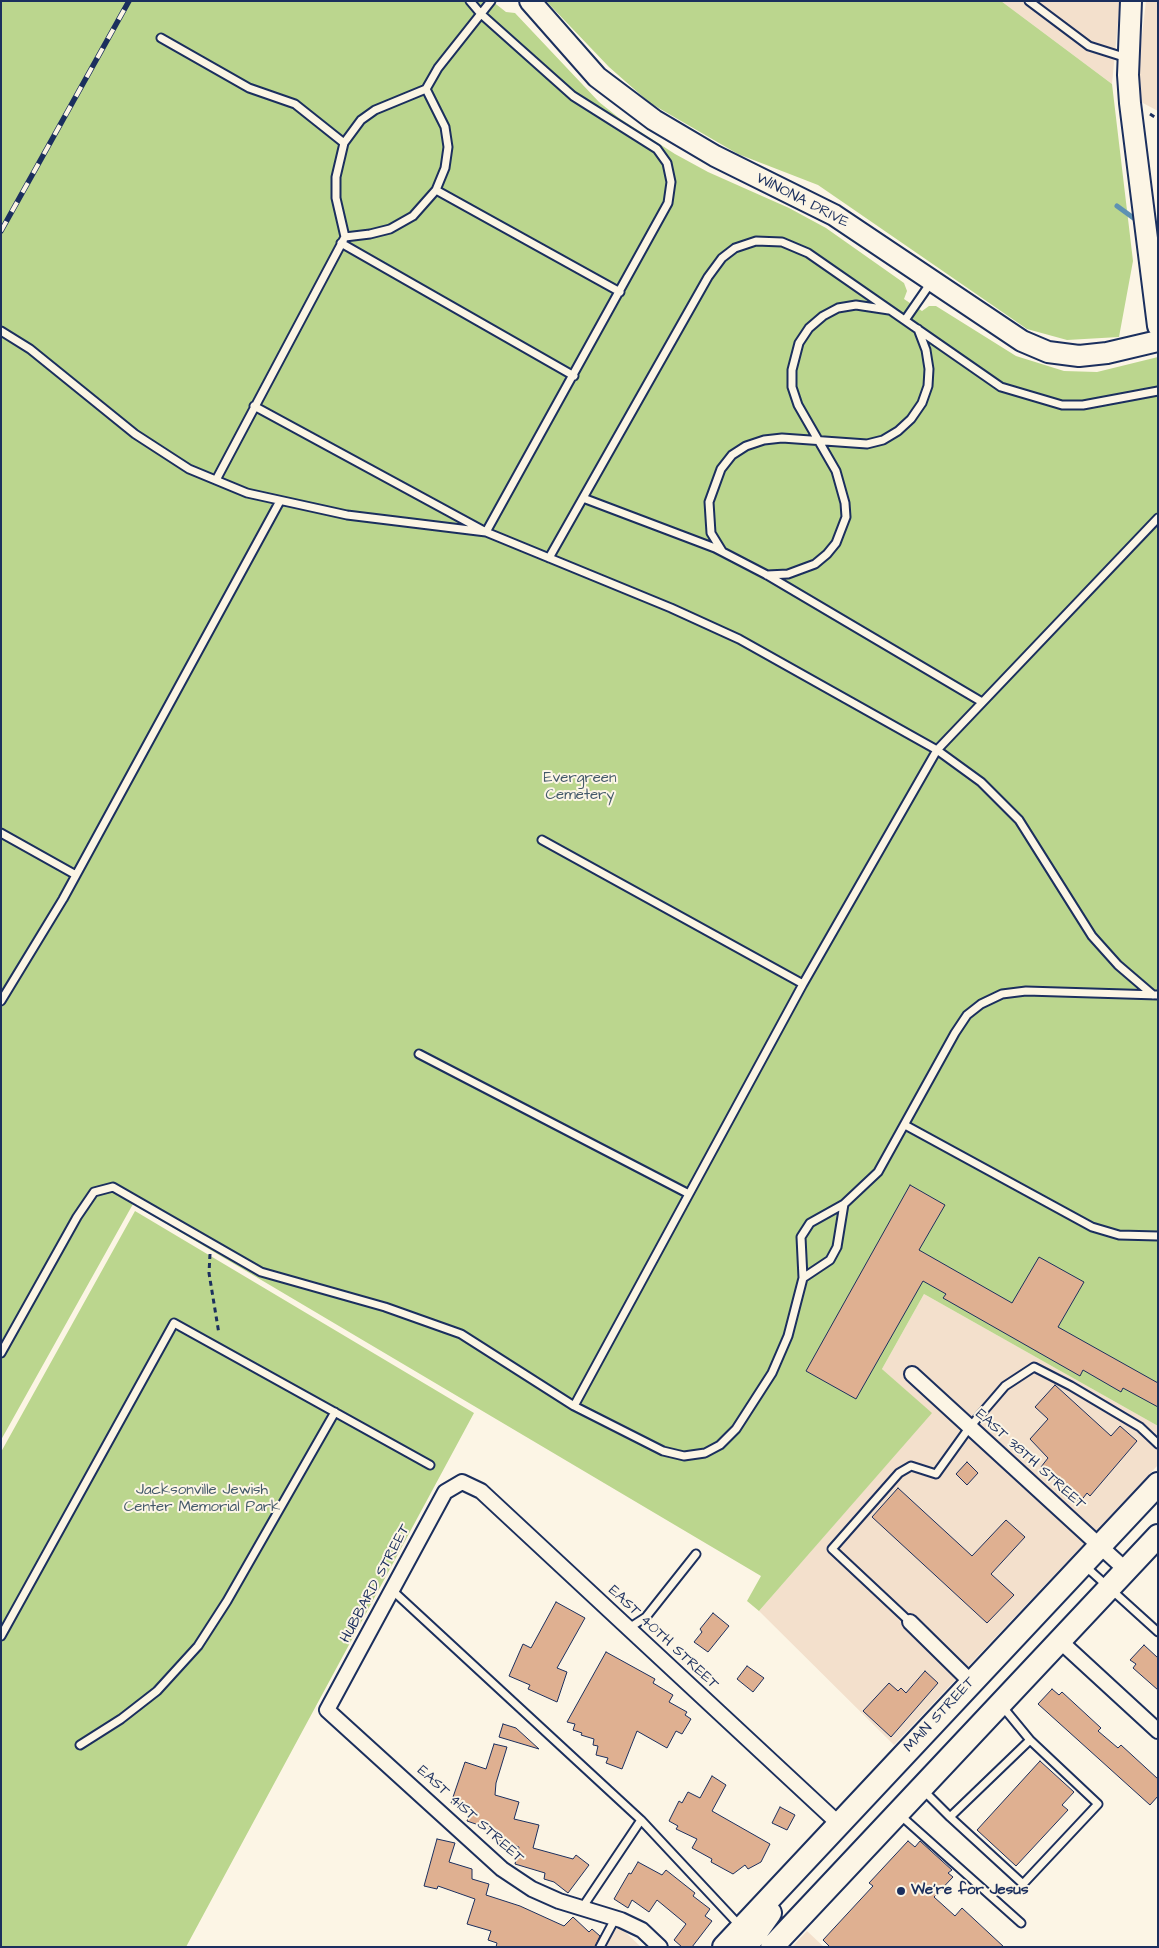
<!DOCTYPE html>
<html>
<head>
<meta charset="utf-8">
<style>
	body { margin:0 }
	#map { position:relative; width:1159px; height:1948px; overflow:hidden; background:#fcf5e5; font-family:"Architects Daughter",sans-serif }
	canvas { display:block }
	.frame { position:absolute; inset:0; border:2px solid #1b2f5e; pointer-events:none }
</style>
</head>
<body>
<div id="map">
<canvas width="1159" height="1948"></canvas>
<div class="frame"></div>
</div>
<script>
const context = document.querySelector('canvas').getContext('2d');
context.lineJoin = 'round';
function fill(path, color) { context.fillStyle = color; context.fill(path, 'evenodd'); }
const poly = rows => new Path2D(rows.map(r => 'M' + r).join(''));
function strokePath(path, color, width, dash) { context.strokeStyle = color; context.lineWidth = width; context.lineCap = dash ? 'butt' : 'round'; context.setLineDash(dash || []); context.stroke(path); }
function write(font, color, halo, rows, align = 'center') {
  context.font = font + ' "Architects Daughter",sans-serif'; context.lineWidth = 4; context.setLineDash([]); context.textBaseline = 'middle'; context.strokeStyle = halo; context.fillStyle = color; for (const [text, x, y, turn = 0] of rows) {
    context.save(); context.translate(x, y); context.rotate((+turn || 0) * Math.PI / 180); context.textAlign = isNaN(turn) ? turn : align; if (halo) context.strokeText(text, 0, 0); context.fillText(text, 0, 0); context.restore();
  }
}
fill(poly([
	[1001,1,1120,1,1112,84],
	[1146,1,1158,1,1158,111,1141,102,1139,61],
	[924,1294,1158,1426,1158,1465,894,1745,759,1611,931,1413,882,1369],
	[616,1923,641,1947,594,1947],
	[807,1931,824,1947,792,1947]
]), '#f3e0cc');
fill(poly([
	[1,1,492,1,506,12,515,13,599,102,619,118,675,154,708,172,789,208,826,228,904,283,907,291,904,299,922,311,929,306,936,306,1016,356,1064,371,1097,372,1158,357,1158,1426,924,1294,882,1369,932,1413,759,1611,747,1601,761,1576,133,1204,1,1440],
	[546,1,1001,1,1112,84,1133,261,1119,337,1067,340,1027,329,818,185,738,154,650,103,609,67],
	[135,1211,474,1413,186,1947,1,1947,1,1452]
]), '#bbd68e');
strokePath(poly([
	[1117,206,1139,222]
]), '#5e92b3', 5);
const building = poly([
	[910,1185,945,1205,919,1250,1012,1303,1039,1257,1084,1282,1058,1327,1158,1383,1158,1407,1123,1388,1121,1392,1083,1370,1080,1376,943,1298,946,1294,923,1281,856,1399,806,1371,910,1185],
	[1055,1385,1111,1436,1120,1426,1137,1441,1090,1496,1087,1493,1080,1502,1041,1467,1048,1458,1030,1439,1048,1419,1035,1407,1055,1385],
	[967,1462,978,1473,967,1485,956,1474,967,1462],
	[898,1488,972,1556,1006,1520,1025,1537,991,1574,1014,1595,987,1623,872,1517,898,1488],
	[556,1602,585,1618,557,1668,567,1672,557,1702,528,1689,530,1685,509,1676,523,1644,531,1648,556,1602],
	[713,1613,729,1626,708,1652,694,1642,702,1632,700,1629,713,1613],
	[1144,1645,1158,1658,1158,1690,1133,1668,1136,1664,1130,1660,1144,1645],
	[606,1652,655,1679,653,1683,673,1695,669,1702,687,1712,685,1715,691,1719,682,1734,676,1731,667,1748,637,1731,622,1769,606,1763,608,1758,596,1755,598,1746,593,1745,594,1739,581,1735,582,1733,573,1730,575,1724,567,1722,606,1652],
	[747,1666,764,1678,753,1692,737,1679,747,1666],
	[925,1671,938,1683,891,1737,863,1711,889,1683,898,1691,901,1688,906,1693,925,1671],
	[1052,1689,1059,1695,1062,1692,1101,1728,1098,1731,1118,1748,1121,1745,1158,1779,1158,1796,1150,1805,1038,1704,1052,1689],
	[503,1724,516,1728,539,1749,499,1737,503,1724],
	[494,1744,507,1747,496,1783,495,1795,519,1802,514,1819,539,1825,533,1848,573,1859,576,1855,589,1865,568,1893,554,1882,544,1879,545,1873,515,1864,519,1847,497,1840,499,1832,467,1821,471,1810,451,1803,465,1762,486,1769,494,1744],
	[1040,1761,1074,1792,1062,1805,1068,1810,1016,1866,977,1830,1040,1761],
	[712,1776,726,1785,712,1811,770,1844,761,1862,748,1869,745,1865,733,1874,711,1862,712,1859,692,1848,697,1839,676,1829,678,1826,669,1821,679,1801,682,1803,688,1792,700,1798,712,1776],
	[780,1807,795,1815,787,1830,772,1823,780,1807],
	[437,1839,455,1843,449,1862,472,1869,472,1879,489,1884,486,1895,520,1906,564,1926,573,1917,589,1932,592,1929,600,1936,595,1947,496,1947,497,1943,488,1940,491,1931,467,1924,475,1899,438,1886,437,1889,424,1886,437,1839],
	[908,1841,915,1847,920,1841,952,1870,948,1873,953,1877,934,1897,955,1916,962,1908,1004,1947,830,1947,823,1940,873,1886,869,1883,908,1841],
	[638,1862,662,1875,666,1870,695,1893,693,1896,710,1909,705,1916,712,1921,692,1947,682,1947,674,1940,686,1924,657,1900,649,1912,632,1900,628,1908,614,1899,629,1873,631,1874,638,1862]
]);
fill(building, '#dfb091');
strokePath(building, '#1b2f5e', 1);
const lane = poly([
	[1029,1,1089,46,1127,58],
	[161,38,249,88,295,104,344,143],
	[436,190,620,292],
	[345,237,370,234,390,229,413,216,436,190,445,168,448,147,445,127,426,89],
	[341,243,574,376],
	[905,320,932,281],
	[1,331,30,349,135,434,189,469,247,493,347,515,486,532,671,608,739,639,937,750,981,782,1019,820,1092,936,1118,965,1153,995],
	[254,406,486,532,668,203,671,182,667,163,657,149,573,96,481,14,470,1],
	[216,480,345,237,336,198,336,177,344,143,361,120,375,110,426,89,438,68,491,1],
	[583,498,715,548,767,575,982,702],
	[722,551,711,533,709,502,721,469,732,455,746,446,764,440,782,438,867,444,883,440,898,431,911,419,922,403,928,386,929,369,926,350,918,329],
	[549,558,708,277,722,258,735,248,756,241,782,242,808,253,1001,387,1062,405,1083,405,1158,391],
	[767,575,788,574,815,564,827,554,836,543,846,517,845,503,836,471,798,405,792,387,792,370,799,343,809,328,823,316,838,308,856,305,889,310],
	[1,833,76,875],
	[542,840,803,984],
	[1,1001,63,899,280,501],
	[419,1054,689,1194],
	[905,1125,1092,1227,1119,1235,1158,1236],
	[803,1278,801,1237,810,1223,844,1204],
	[1,1353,77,1217,94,1192,113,1187,261,1272,385,1307,461,1334,574,1406,663,1451,684,1456,705,1453,720,1445,736,1429,772,1373,788,1336,803,1278,830,1260,837,1247,844,1204,878,1172,955,1033,967,1015,981,1004,1002,994,1026,991,1158,995],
	[574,1406,803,984,937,750,1158,518],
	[1084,1565,1158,1632],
	[392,1590,641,1820,740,1926],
	[910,1622,832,1549,899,1473,911,1466,936,1474,969,1428,1005,1386,1034,1367,1071,1386,1140,1427,1158,1444],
	[629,1628,646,1617,696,1554],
	[1,1636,174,1323,430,1465],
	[1002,1706,1030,1740,950,1817,1023,1884,1098,1804,1030,1740],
	[80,1745,121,1719,157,1691,198,1646,227,1601,335,1412],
	[924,1791,950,1817],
	[900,1815,1021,1923],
	[582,1908,641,1820],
	[600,1947,615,1919]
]);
const street = poly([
	[912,1374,1126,1570],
	[910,1622,971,1682],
	[1060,1641,1158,1731],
	[660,1947,642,1930,621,1920,559,1901,532,1889,502,1869,327,1710,445,1492,462,1482,481,1491,839,1824]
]);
const secondary = poly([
	[530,1,597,77,654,120,715,156,834,215,1022,341,1048,352,1079,356,1107,353,1158,341],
	[1131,1,1128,75,1130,103,1158,326]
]);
const primary = poly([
	[724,1947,1158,1484],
	[746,1947,770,1913],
	[772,1947,1158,1536]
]);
strokePath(lane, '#1b2f5e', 11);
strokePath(street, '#1b2f5e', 18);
strokePath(secondary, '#1b2f5e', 24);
strokePath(primary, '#1b2f5e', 26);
strokePath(poly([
	[1150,114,1158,119],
	[210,1254,209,1273,219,1334]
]), '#1b2f5e', 3, [5, 4]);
strokePath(lane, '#fcf5e5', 7);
strokePath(street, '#fcf5e5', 14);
strokePath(secondary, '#fcf5e5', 20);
strokePath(primary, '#fcf5e5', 22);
const rail = poly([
	[1,231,129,1]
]);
strokePath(rail, '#1b2f5e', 5.5);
strokePath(rail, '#fcf5e5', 4, [11]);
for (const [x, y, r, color] of [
	[901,1891,5,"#1b2f5e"]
]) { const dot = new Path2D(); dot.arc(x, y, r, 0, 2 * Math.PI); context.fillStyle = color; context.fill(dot); strokePath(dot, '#fcf5e5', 2); }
write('15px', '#1b2f5e', '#fcf5e5', [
	["WINONA DRIVE",802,201,27],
	["EAST 38TH STREET",1030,1460,42],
	["HUBBARD STREET",376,1584,-62],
	["EAST 40TH STREET",663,1638,43],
	["MAIN STREET",940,1715,-47],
	["EAST 41ST STREET",470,1815,42]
]);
write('15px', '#43596a', '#fcf5e5', [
	["Evergreen",580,779],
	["Cemetery",580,796],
	["Jacksonville Jewish",202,1491],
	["Center Memorial Park",202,1508]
]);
write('bold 15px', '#1b2f5e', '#fcf5e5', [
	["We're for Jesus",911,1891]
], 'left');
</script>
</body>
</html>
